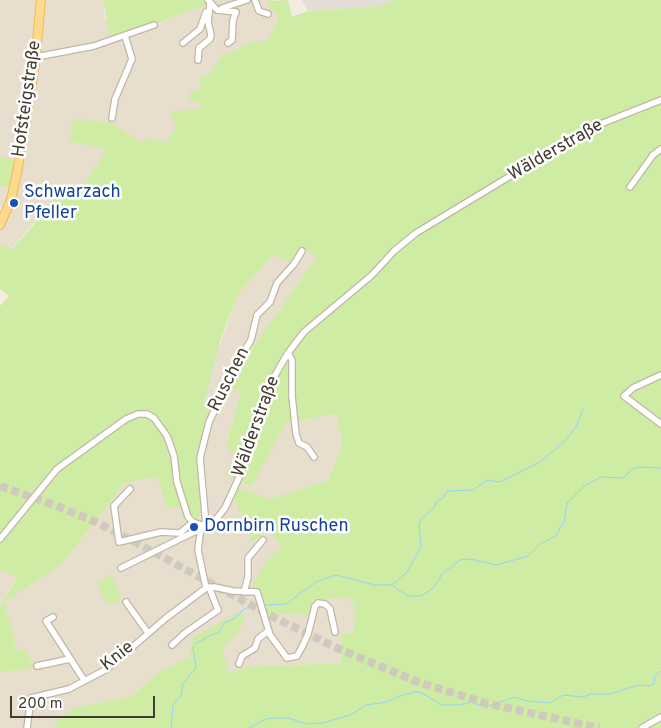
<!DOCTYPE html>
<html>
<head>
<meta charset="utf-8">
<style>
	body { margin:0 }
	#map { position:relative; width:661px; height:728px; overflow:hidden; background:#f3ede1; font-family:Overpass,sans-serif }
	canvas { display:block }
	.scale { position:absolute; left:10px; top:696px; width:145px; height:22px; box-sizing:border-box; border:2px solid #443c31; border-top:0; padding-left:6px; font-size:15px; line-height:18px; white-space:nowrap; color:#443c31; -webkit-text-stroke:4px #fff; paint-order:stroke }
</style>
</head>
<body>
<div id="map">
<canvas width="661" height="728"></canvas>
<div class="scale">200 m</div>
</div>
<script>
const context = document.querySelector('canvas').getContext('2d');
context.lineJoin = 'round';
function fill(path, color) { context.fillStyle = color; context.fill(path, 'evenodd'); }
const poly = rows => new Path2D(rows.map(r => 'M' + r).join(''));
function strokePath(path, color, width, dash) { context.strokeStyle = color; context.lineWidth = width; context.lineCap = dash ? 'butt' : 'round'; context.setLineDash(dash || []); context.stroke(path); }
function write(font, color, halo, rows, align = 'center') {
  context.font = font + ' Overpass,sans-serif'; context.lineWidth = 5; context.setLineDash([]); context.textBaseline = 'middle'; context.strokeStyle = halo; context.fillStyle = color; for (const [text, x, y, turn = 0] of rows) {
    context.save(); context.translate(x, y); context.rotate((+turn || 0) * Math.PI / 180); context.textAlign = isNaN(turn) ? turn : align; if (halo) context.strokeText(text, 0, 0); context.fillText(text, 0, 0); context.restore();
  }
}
fill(poly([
	[0,0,103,0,105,18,125,36,208,4,207,0,276,0,267,1,275,10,278,21,267,41,220,57,211,72,200,78,203,105,176,127,166,143,152,138,140,143,112,123,70,142,108,148,80,191,53,201,11,249,0,244,0,230,10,208,0,207,0,186,11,187,15,160,0,157],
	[306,250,317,257,245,358,230,387,241,391,226,446,273,445,286,423,337,414,342,447,328,480,269,499,237,487,233,496,254,543,268,530,283,546,268,559,316,600,347,597,355,606,354,633,342,634,341,663,245,667,229,674,221,649,239,632,245,618,190,656,158,673,130,697,74,708,57,721,54,728,0,728,0,673,33,668,17,652,5,602,63,563,125,483,157,477,183,508,196,519,200,443,213,408,204,403,217,351,239,293,274,254,291,262],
	[0,570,17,577,0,606]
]), '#e7dece');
fill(poly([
	[302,0,394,0,380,6,308,11]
]), '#e4ddd7');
fill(poly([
	[103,0,207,0,209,4,111,40],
	[288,0,292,17,308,11,380,6,394,0,661,0,661,728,54,728,57,721,73,708,130,697,158,673,190,656,193,637,241,611,245,618,239,632,222,649,229,674,245,667,341,663,342,634,354,633,355,606,347,597,316,600,307,615,268,613,253,584,268,559,282,546,268,530,253,543,233,496,237,487,269,499,328,480,342,447,337,414,286,423,252,486,225,475,235,456,226,446,241,391,230,388,245,358,317,257,306,250,291,263,274,254,239,293,220,340,204,403,213,408,200,443,198,459,203,510,196,519,183,508,167,508,157,477,125,483,63,563,5,602,17,651,26,649,34,668,0,673,0,606,17,578,0,570,0,306,9,296,0,289,0,244,12,249,32,227,53,200,55,190,80,191,107,149,70,142,73,119,112,123,140,142,152,138,166,143,176,127,170,112,198,109,203,105,190,100,189,93,200,89,200,78,211,72,220,57,254,41,267,41,278,21,275,10,269,10,267,1],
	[0,157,16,160,11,187,0,186],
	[111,575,122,598,108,605,96,583]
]), '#ceeca4');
strokePath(poly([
	[392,585,407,572,421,547,419,525,421,519,434,508,436,502,443,498,447,491,473,490,487,480,500,482,540,462,564,442,576,427,583,409],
	[264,605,286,604,316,582,336,575,374,585,392,585,407,596,421,596,433,588,443,573,460,560,470,559,496,565,528,556,540,544,557,535,560,527,564,523,567,503,584,486,601,477,623,478,633,469,639,467,661,468],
	[171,728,173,705,181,695,183,683,196,668,193,649,194,644,220,631,224,623,235,618,244,609,258,605],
	[249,728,266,719,273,718,288,718,307,724,323,723,350,715,366,705,387,702,397,697,414,692,420,692,442,705,459,705,472,702,485,707,515,697,527,701,550,703,563,695,583,697,591,694,610,694,638,685,650,686,654,684,655,676,661,671]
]), '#95d3f7', 1);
strokePath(poly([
	[0,486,57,506,96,522,135,542,275,618,337,648,415,681,485,703,599,728]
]), '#d0cabe', 8, [8, 4]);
const minor = poly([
	[208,0,217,10,236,12,233,20,232,40,228,43],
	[255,0,259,11,268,14],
	[222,8,247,0],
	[183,43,200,29,206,12],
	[36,57,94,46,154,25],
	[198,60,199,48,210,39,211,35,208,22,210,4],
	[112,118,115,99,132,59,125,36],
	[630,187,653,155,661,149],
	[288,353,292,360,292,396,296,434,299,443,307,447,314,457],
	[661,375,633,388,624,396,661,424],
	[130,489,114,506,119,542,161,532,180,533,193,522],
	[206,525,200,458,209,422,237,363,251,340,257,315,270,302,277,283,294,264,302,251],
	[201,526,198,550,206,588],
	[0,539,57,469,126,419,138,414,147,414,154,418,167,436,174,456,177,482,188,517,193,522,201,525,214,522,225,508,242,471,258,412,271,382,288,353,304,332,372,275,394,251,416,233,563,144,603,123,661,100],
	[121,568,200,529],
	[244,592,248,577,248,558,263,540],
	[126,602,148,633],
	[53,617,46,621,84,680],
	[172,645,185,633,218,610,209,587],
	[239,664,242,656,255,648,258,639,268,631],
	[37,666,70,659],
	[27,728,31,698,69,689,107,669,166,618,206,588,214,587,233,591,257,592,270,635,287,658,297,656,302,647,308,634,315,606,318,603,325,604,330,609,335,632],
	[642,728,661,717]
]);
const major = poly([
	[0,225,11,200,17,173,35,64,41,0]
]);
strokePath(minor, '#c1b7a6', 8);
strokePath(major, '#efba52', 10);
strokePath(minor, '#fff', 5.5);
strokePath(major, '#ffda8e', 8);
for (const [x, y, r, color] of [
	[14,203,5,"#1a4fb4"],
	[194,527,5,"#1a4fb4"]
]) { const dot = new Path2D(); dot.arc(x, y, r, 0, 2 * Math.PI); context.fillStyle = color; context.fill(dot); strokePath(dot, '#fff', 2); }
write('18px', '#443c31', '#fff', [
	["Hofsteigstraße",28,99,-82],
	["Wälderstraße",556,151,-30],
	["Ruschen",230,380,-63],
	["Wälderstraße",257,427,-70],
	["Knie",118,657,-38]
]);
write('18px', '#164399', '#fff', [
	["Schwarzach",24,193],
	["Pfeller",24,214],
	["Dornbirn Ruschen",204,527]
], 'left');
</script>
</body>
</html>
